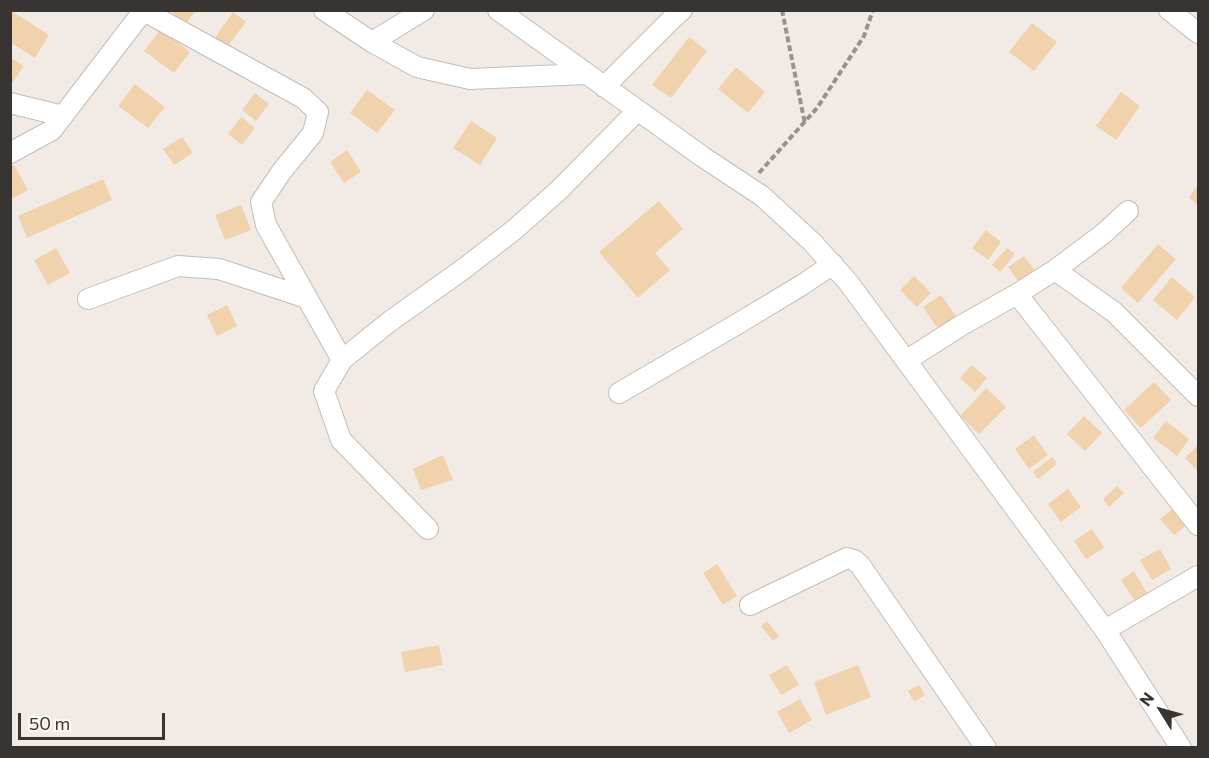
<!DOCTYPE html>
<html>
<head>
<meta charset="utf-8">
<style>
	body { margin:0 }
	#map { position:relative; width:1209px; height:758px; overflow:hidden; background:#f2eae4; font-family:Commissioner,sans-serif }
	canvas { display:block }
	.frame { position:absolute; inset:0; border:12px solid #373431; pointer-events:none }
	.north { position:absolute; left:1131px; top:680px; width:60px; height:60px; -webkit-text-stroke:4px #fef7f3; paint-order:stroke; rotate:307deg; font-size:16px; font-weight:700; line-height:24px; text-align:center; color:#373431 }
	.north::after { content:''; display:block; margin:auto; width:21px; height:27px; background:#373431; clip-path:polygon(50% 0,100% 100%,50% 72%,0 100%) }
	.scale { position:absolute; left:18px; top:713px; width:147px; height:27px; box-sizing:border-box; border:3px solid #373431; border-top:0; padding-left:8px; font-size:18px; line-height:21px; white-space:nowrap; color:#373431; -webkit-text-stroke:4px #fef7f3; paint-order:stroke }
</style>
</head>
<body>
<div id="map">
<canvas width="1209" height="758"></canvas>
<div class="frame"></div>
<div class="north">N</div>
<div class="scale">50 m</div>
</div>
<script>
const context = document.querySelector('canvas').getContext('2d');
context.lineJoin = 'round';
function fill(path, color) { context.fillStyle = color; context.fill(path, 'evenodd'); }
const poly = rows => new Path2D(rows.map(r => 'M' + r).join(''));
function strokePath(path, color, width, dash) { context.strokeStyle = color; context.lineWidth = width; context.lineCap = dash ? 'butt' : 'round'; context.setLineDash(dash || []); context.stroke(path); }
fill(poly([
	[10,10,49,35,35,58,10,42],
	[174,10,196,10,186,24,172,13],
	[233,12,246,22,226,48,214,39],
	[1032,23,1057,42,1034,71,1009,52],
	[161,29,190,52,174,73,144,51],
	[689,37,707,51,671,98,652,85],
	[10,57,24,66,10,86],
	[736,67,765,92,748,113,718,89],
	[135,84,165,107,148,128,118,106],
	[367,90,395,110,377,133,350,113],
	[1121,92,1140,106,1116,140,1096,126],
	[255,93,269,104,256,121,242,110],
	[241,117,255,128,242,145,228,134],
	[471,121,497,138,480,165,453,148],
	[182,137,193,153,174,165,163,149],
	[347,150,361,172,344,183,330,162],
	[14,165,28,190,10,200,10,167],
	[103,179,112,200,27,238,18,216],
	[1198,184,1198,205,1189,198],
	[659,201,683,229,655,253,670,270,638,298,599,252],
	[241,205,251,230,225,240,215,215],
	[986,230,1001,242,988,260,972,248],
	[1158,244,1176,259,1138,303,1121,288],
	[56,248,70,273,48,285,34,260],
	[1007,248,1015,254,1000,272,992,265],
	[1024,256,1035,271,1019,282,1008,267],
	[914,276,931,293,917,307,900,290],
	[1172,277,1195,297,1177,320,1153,300],
	[941,295,956,316,938,329,923,307],
	[227,305,237,326,217,336,207,315],
	[972,365,987,378,975,392,960,378],
	[1154,382,1171,400,1141,428,1124,410],
	[986,388,1006,407,979,434,960,416],
	[1084,416,1102,433,1085,451,1067,434],
	[1166,421,1189,439,1177,456,1153,438],
	[1034,435,1048,455,1029,469,1015,449],
	[1198,445,1198,472,1185,458],
	[443,455,453,480,421,490,413,469],
	[1052,457,1057,464,1038,479,1033,472],
	[1117,486,1124,493,1109,507,1103,499],
	[1068,489,1081,507,1061,522,1048,504],
	[1177,505,1190,522,1174,535,1160,519],
	[1092,529,1104,548,1086,559,1074,541],
	[1160,549,1171,569,1152,580,1140,560],
	[717,564,737,596,723,605,703,573],
	[1134,571,1147,593,1135,601,1121,580],
	[767,621,779,636,773,641,761,626],
	[439,645,443,665,405,672,401,652],
	[787,665,799,685,781,695,769,675],
	[858,665,871,697,826,715,814,682],
	[919,685,925,695,914,702,908,691],
	[800,699,812,720,789,733,777,712]
]), '#f0d2ad');
const minor = poly([
	[324,10,372,42,417,67,470,79,586,74],
	[498,10,703,157,762,196,812,242,848,282,1105,630,1181,748],
	[1169,10,1198,33],
	[144,11,303,98,318,112,313,133,282,171,261,202,266,225,342,360],
	[372,42,424,10],
	[604,87,673,18,682,10],
	[10,103,63,116],
	[10,153,52,130,144,10],
	[1055,270,1103,234,1128,211],
	[1017,294,1198,525],
	[88,299,178,266,219,269,307,298],
	[907,360,962,325,1017,294,1055,270,1114,312,1198,396],
	[619,393,739,323,802,285,833,264],
	[428,529,341,440,324,391,342,360,389,322,462,270,514,230,558,191,637,111],
	[750,605,847,558,854,560,860,565,986,748],
	[1105,630,1198,576]
]);
strokePath(minor, '#c4bcb7', 22);
strokePath(poly([
	[782,10,805,124],
	[759,173,817,108,864,36,873,10]
]), '#98938e', 4, [6, 3]);
strokePath(minor, '#fff', 20);
</script>
</body>
</html>
